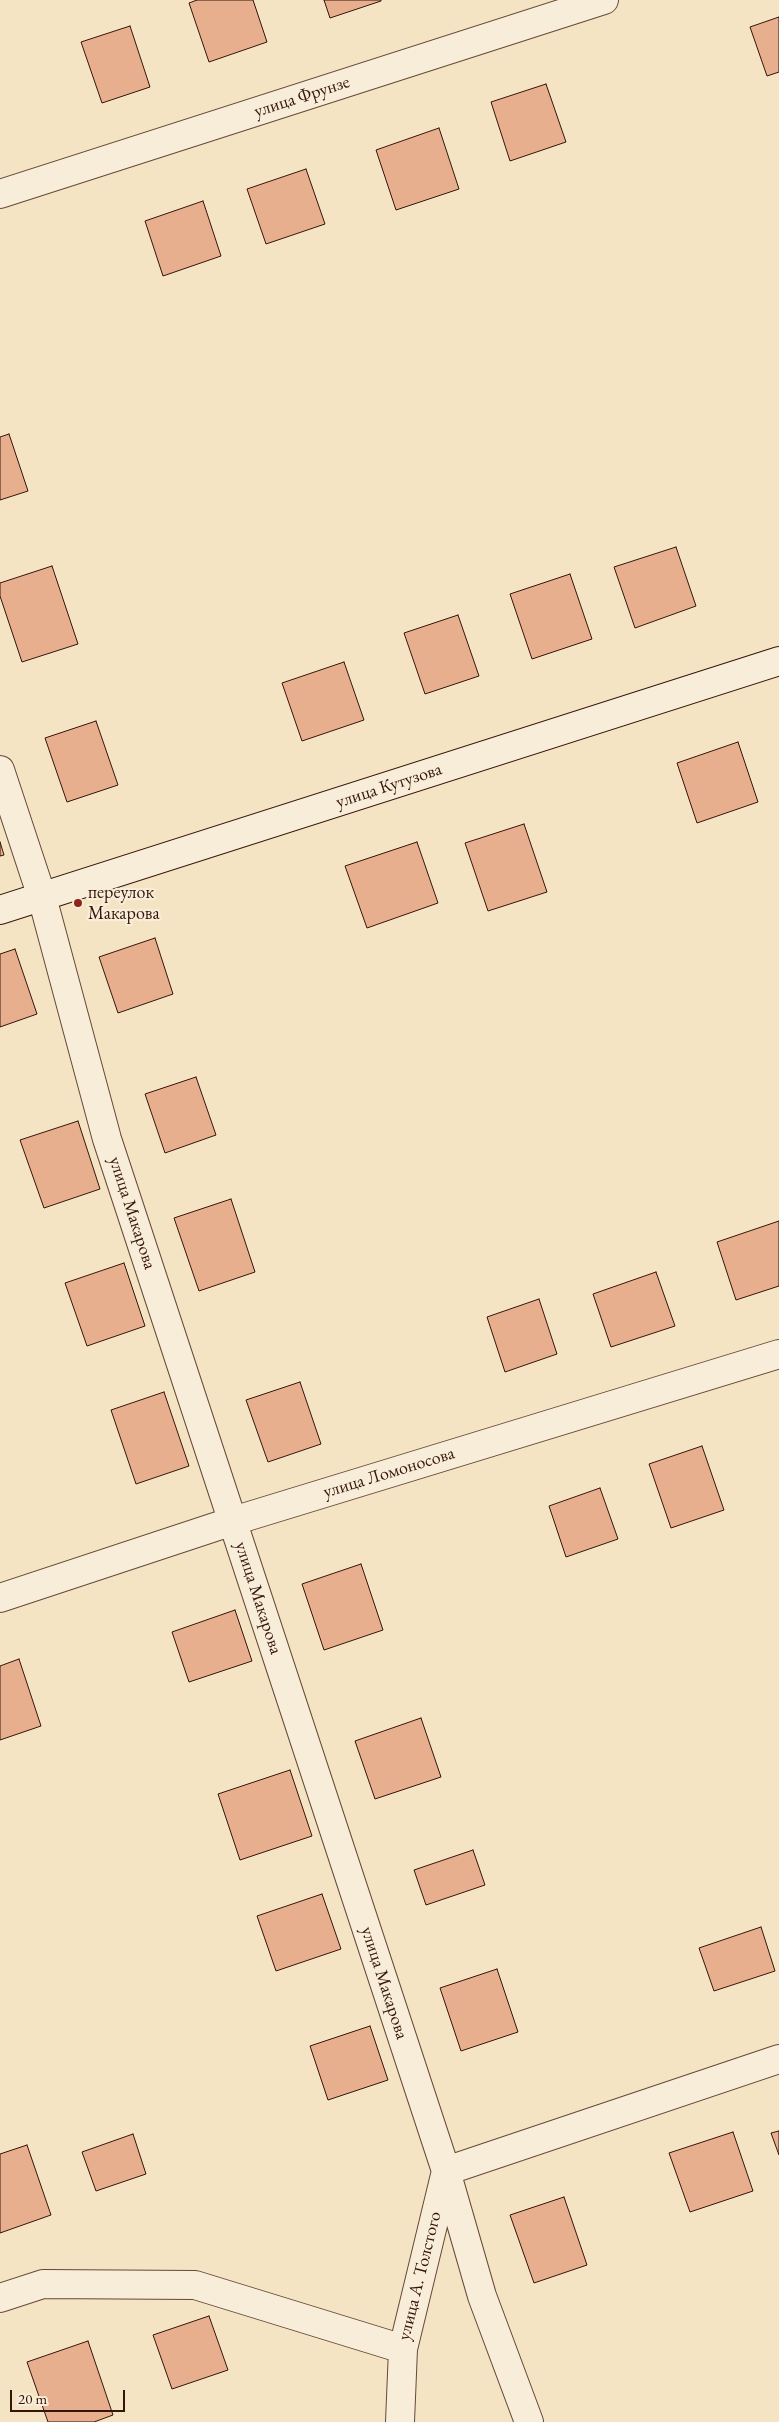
<!DOCTYPE html>
<html>
<head>
<meta charset="utf-8">
<style>
	body { margin:0 }
	#map { position:relative; width:779px; height:2422px; overflow:hidden; background:#f4e4c3; font-family:"EB Garamond",serif }
	canvas { display:block }
	.scale { position:absolute; left:10px; top:2390px; width:115px; height:22px; box-sizing:border-box; border:2px solid #35150a; border-top:0; padding-left:6px; font-size:15px; line-height:18px; white-space:nowrap; color:#35150a; -webkit-text-stroke:4px #f8edd8; paint-order:stroke }
</style>
</head>
<body>
<div id="map">
<canvas width="779" height="2422"></canvas>
<div class="scale">20 m</div>
</div>
<script>
const context = document.querySelector('canvas').getContext('2d');
context.lineJoin = 'round';
function fill(path, color) { context.fillStyle = color; context.fill(path, 'evenodd'); }
const poly = rows => new Path2D(rows.map(r => 'M' + r).join(''));
function strokePath(path, color, width, dash) { context.strokeStyle = color; context.lineWidth = width; context.lineCap = dash ? 'butt' : 'round'; context.setLineDash(dash || []); context.stroke(path); }
function write(font, color, halo, rows, align = 'center') {
  context.font = font + ' "EB Garamond",serif'; context.lineWidth = 4.5; context.setLineDash([]); context.textBaseline = 'middle'; context.strokeStyle = halo; context.fillStyle = color; for (const [text, x, y, turn = 0] of rows) {
    context.save(); context.translate(x, y); context.rotate((+turn || 0) * Math.PI / 180); context.textAlign = isNaN(turn) ? turn : align; if (halo) context.strokeText(text, 0, 0); context.fillText(text, 0, 0); context.restore();
  }
}
const building = poly([
	[197,0,253,0,267,42,209,62,189,3,197,0],
	[324,0,381,0,381,1,330,18,324,0],
	[779,17,779,72,767,76,750,27,779,17],
	[130,26,150,87,102,103,81,42,130,26],
	[546,84,566,142,510,161,491,102,546,84],
	[439,128,459,189,396,210,376,150,439,128],
	[306,169,325,224,266,244,247,189,306,169],
	[203,201,221,256,163,276,145,221,203,201],
	[9,434,28,491,0,500,0,437,9,434],
	[676,547,696,606,635,628,614,567,676,547],
	[52,566,78,644,22,662,0,596,0,583,52,566],
	[570,574,592,639,532,659,510,594,570,574],
	[458,615,479,676,425,694,404,633,458,615],
	[344,662,364,720,302,741,282,683,344,662],
	[96,721,118,785,67,802,45,738,96,721],
	[738,742,758,802,697,823,677,763,738,742],
	[524,824,547,892,488,911,465,843,524,824],
	[0,842,4,855,0,856,0,842],
	[417,842,438,903,367,928,345,866,417,842],
	[155,938,173,994,118,1013,99,957,155,938],
	[15,949,37,1014,0,1027,0,954,15,949],
	[196,1077,216,1135,165,1153,145,1094,196,1077],
	[78,1121,100,1189,44,1208,20,1140,78,1121],
	[231,1199,255,1272,199,1291,174,1218,231,1199],
	[779,1221,779,1286,736,1300,717,1242,779,1221],
	[124,1263,145,1326,87,1346,65,1283,124,1263],
	[656,1272,675,1326,611,1347,593,1294,656,1272],
	[539,1299,557,1354,505,1372,487,1317,539,1299],
	[300,1382,321,1444,268,1462,246,1400,300,1382],
	[164,1392,189,1466,136,1484,111,1410,164,1392],
	[702,1446,724,1510,671,1528,649,1464,702,1446],
	[600,1488,618,1539,566,1557,549,1506,600,1488],
	[361,1564,383,1630,324,1650,302,1584,361,1564],
	[235,1610,252,1661,189,1682,172,1632,235,1610],
	[19,1659,41,1726,0,1740,0,1666,19,1659],
	[421,1718,441,1777,375,1799,355,1741,421,1718],
	[290,1770,312,1836,240,1860,218,1794,290,1770],
	[473,1850,485,1885,426,1905,414,1870,473,1850],
	[322,1894,341,1949,276,1971,257,1916,322,1894],
	[761,1927,775,1971,714,1991,699,1948,761,1927],
	[497,1969,518,2032,461,2051,440,1988,497,1969],
	[370,2026,388,2080,328,2100,310,2046,370,2026],
	[779,2131,779,2155,771,2133,779,2131],
	[733,2132,753,2191,690,2212,669,2153,733,2132],
	[133,2134,146,2174,96,2191,82,2152,133,2134],
	[27,2145,51,2215,0,2233,0,2154,27,2145],
	[564,2197,587,2265,534,2283,510,2215,564,2197],
	[209,2316,228,2370,172,2389,153,2335,209,2316],
	[88,2341,113,2415,94,2422,48,2422,27,2362,88,2341]
]);
fill(building, '#e7af8e');
strokePath(building, '#35150a', 1);
const street = poly([
	[0,194,604,0],
	[0,770,42,897,107,1139,446,2171,482,2296,529,2422],
	[0,1598,233,1521,779,1354],
	[0,2298,43,2284,195,2285,403,2349,446,2171,779,2059],
	[400,2422,403,2349]
]);
const secondary = poly([
	[0,910,779,661]
]);
strokePath(street, '#654938', 30);
strokePath(secondary, '#35150a', 30);
strokePath(street, '#f8edd8', 28);
strokePath(secondary, '#f8edd8', 28);
for (const [x, y, r, color] of [
	[78,903,5,"#8f2418"]
]) { const dot = new Path2D(); dot.arc(x, y, r, 0, 2 * Math.PI); context.fillStyle = color; context.fill(dot); strokePath(dot, '#f8edd8', 2); }
write('18px', '#35150a', '#f8edd8', [
	["улица Фрунзе",302,97,-18],
	["улица Кутузова",389,786,-18],
	["улица Макарова",132,1213,72],
	["улица Ломоносова",389,1473,-17],
	["улица Макарова",258,1598,72],
	["улица Макарова",384,1983,72],
	["улица А. Толстого",420,2276,-76]
]);
write('18px', '#35150a', '#f8edd8', [
	["переулок",88,893],
	["Макарова",88,914]
], 'left');
</script>
</body>
</html>
